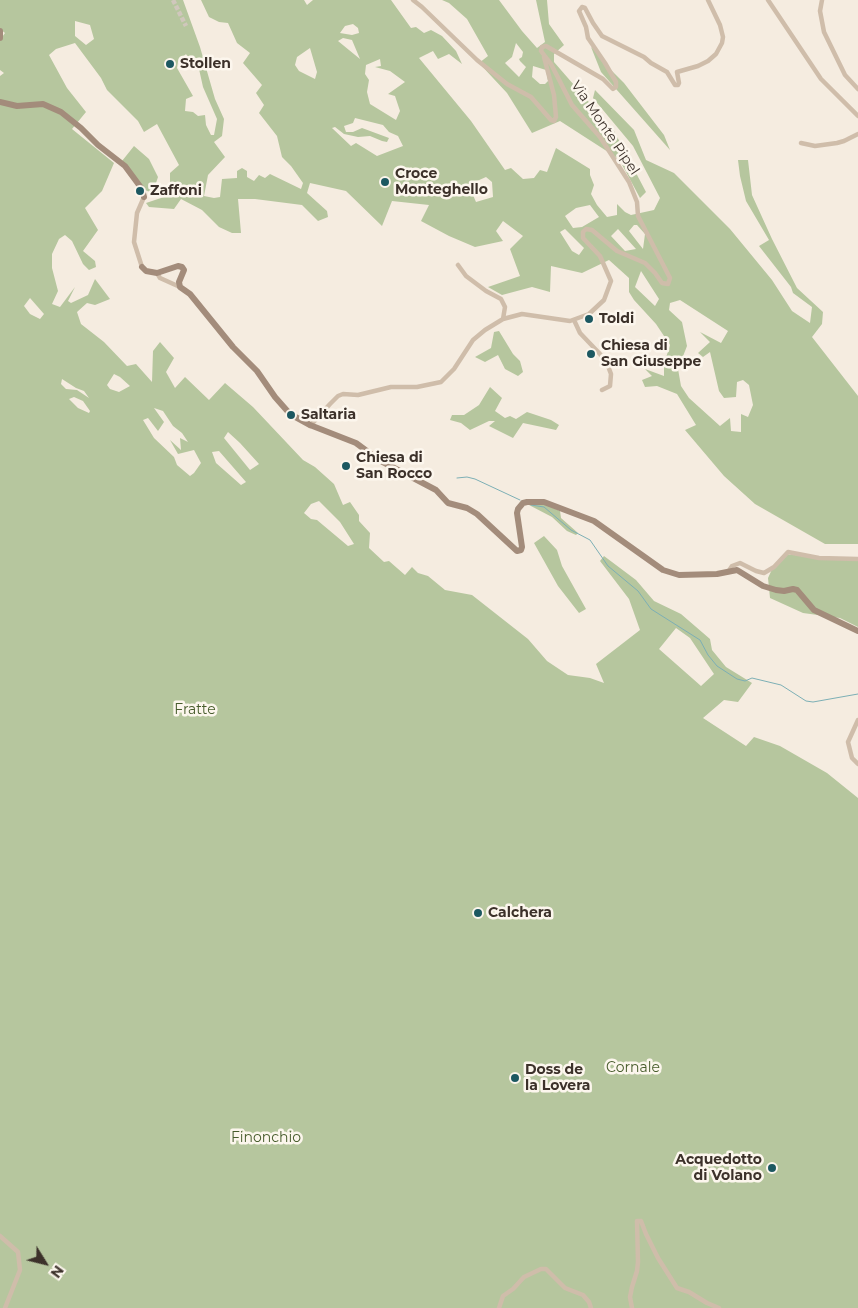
<!DOCTYPE html>
<html>
<head>
<meta charset="utf-8">
<style>
	body { margin:0 }
	#map { position:relative; width:858px; height:1308px; overflow:hidden; background:#f5ece0; font-family:Montserrat,sans-serif }
	canvas { display:block }
	.north { position:absolute; left:20px; top:1238px; width:50px; height:50px; -webkit-text-stroke:4px #fcf6ed; paint-order:stroke; rotate:126deg; font-size:14px; font-weight:700; line-height:20px; text-align:center; color:#3c312a }
	.north::after { content:''; display:block; margin:auto; width:18px; height:22px; background:#3c312a; clip-path:polygon(50% 0,100% 100%,50% 72%,0 100%) }
</style>
</head>
<body>
<div id="map">
<canvas width="858" height="1308"></canvas>
<div class="north">N</div>
</div>
<script>
const context = document.querySelector('canvas').getContext('2d');
context.lineJoin = 'round';
function fill(path, color) { context.fillStyle = color; context.fill(path, 'evenodd'); }
const poly = rows => new Path2D(rows.map(r => 'M' + r).join(''));
function strokePath(path, color, width, dash) { context.strokeStyle = color; context.lineWidth = width; context.lineCap = dash ? 'butt' : 'round'; context.setLineDash(dash || []); context.stroke(path); }
function write(font, color, halo, rows, align = 'center') {
  context.font = font + ' Montserrat,sans-serif'; context.lineWidth = 5; context.setLineDash([]); context.textBaseline = 'middle'; context.strokeStyle = halo; context.fillStyle = color; for (const [text, x, y, turn = 0] of rows) {
    context.save(); context.translate(x, y); context.rotate((+turn || 0) * Math.PI / 180); context.textAlign = isNaN(turn) ? turn : align; if (halo) context.strokeText(text, 0, 0); context.fillText(text, 0, 0); context.restore();
  }
}
fill(poly([
	[0,0,183,0,200,47,215,99,224,119,222,136,214,142,225,157,208,175,204,196,214,198,220,197,222,179,237,178,237,171,242,168,247,171,247,177,254,181,259,175,265,178,270,174,301,189,303,183,291,166,282,157,277,136,259,113,264,105,256,93,262,85,243,63,250,53,237,43,228,23,219,22,209,17,201,0,304,0,307,5,313,0,391,0,411,28,416,27,424,33,431,30,442,36,456,51,462,64,449,54,438,59,433,51,419,58,471,121,505,170,511,168,523,179,534,178,540,170,547,172,556,148,590,169,590,175,594,185,591,194,597,205,607,217,617,215,617,204,625,212,631,215,654,210,660,198,633,146,593,98,595,90,634,130,646,160,674,173,730,229,772,280,792,311,810,323,812,307,793,293,791,287,759,246,769,240,746,201,740,176,738,160,748,160,752,195,772,239,797,288,823,312,822,324,812,337,858,396,858,544,825,544,755,504,724,476,685,430,696,425,677,394,657,386,645,387,642,380,652,376,645,369,664,376,664,364,670,345,656,324,634,300,629,292,629,278,609,260,582,273,551,266,550,292,532,287,502,295,488,287,520,276,510,249,523,236,503,221,496,231,503,241,475,247,449,236,421,221,429,205,392,201,382,226,346,191,310,183,307,193,327,211,328,217,318,221,302,205,255,199,238,199,241,233,232,233,219,227,202,210,181,199,174,209,149,207,146,203,170,195,170,173,179,165,157,124,144,132,138,121,107,90,101,78,75,43,56,49,49,55,67,88,86,112,72,129,114,163,102,191,85,208,98,230,83,251,95,261,96,267,89,270,83,264,72,241,65,235,59,239,52,254,52,268,58,291,52,304,60,307,75,287,68,301,71,303,88,295,95,279,110,299,95,305,87,303,77,312,81,324,104,342,127,366,136,364,152,382,153,351,160,342,174,358,166,372,175,388,185,377,209,400,225,383,253,407,303,460,315,467,334,484,343,505,350,502,359,515,359,521,370,533,369,548,384,562,389,561,405,575,412,567,418,573,428,576,445,590,472,595,528,639,547,661,568,675,590,678,604,683,596,664,640,630,629,599,600,561,604,556,636,580,654,601,681,614,710,639,712,650,726,667,752,683,738,702,724,700,703,718,746,746,754,737,780,746,827,773,858,798,858,1308,0,1308,0,76,4,73,0,70,0,40,5,33,0,29],
	[75,21,90,25,94,39,86,45,75,36],
	[353,24,358,28,359,33,352,35,340,33,345,26],
	[343,38,352,40,360,59,338,41],
	[310,48,317,72,315,79,299,71,295,65,297,57],
	[186,54,189,59,197,60,203,87,217,119,214,135,211,135,206,125,205,115,198,116,193,112,185,111,186,99,193,96,177,68,178,62],
	[380,59,381,66,375,67,390,71,405,82,388,94,395,96,400,111,396,120,370,104,367,92,369,80,365,74,366,65],
	[355,118,383,125,389,132,398,136,403,146,377,156,356,143,351,146,332,128,335,127,344,134,358,137,370,136,382,141,387,142,389,138,362,128,353,132,346,132,344,126,353,123],
	[486,177,492,182,493,197,476,202,470,188,477,181],
	[590,205,599,217,582,227,573,228,565,216,576,208],
	[634,225,637,225,645,234,643,249,629,231],
	[565,229,584,248,579,255,572,251,560,232],
	[618,229,636,249,625,251,611,236],
	[641,271,659,299,655,306,635,287],
	[30,298,44,314,40,319,30,314,24,306],
	[680,300,728,331,721,343,700,332,710,342,698,353,703,357,710,352,719,391,724,398,736,397,737,382,743,380,749,385,753,405,748,417,741,414,741,432,731,431,730,418,720,426,689,398,681,386,678,369,687,346,682,322,669,310,670,303],
	[114,374,120,377,130,386,119,392,110,389,107,385],
	[62,379,76,388,84,391,89,398,77,390,66,389,61,384],
	[74,397,83,401,90,411,89,413,78,408,69,399],
	[154,408,163,411,173,426,182,433,188,442,180,438,181,450,170,440,178,454,194,450,201,463,194,473,190,476,177,465,174,457,154,438,143,420,148,418,158,431,164,422],
	[228,432,240,443,259,464,250,470,224,438],
	[219,451,246,482,241,485,216,463,212,452],
	[319,501,340,522,354,544,348,546,317,520,311,519,304,513,311,504],
	[676,628,690,638,714,674,701,686,659,649],
	[442,0,499,0,522,31,537,48,545,42,536,0,547,0,549,24,564,45,554,54,554,62,614,131,646,192,640,198,619,159,560,121,532,133,507,93,479,63,488,56,467,19,449,3],
	[516,43,523,52,522,57,519,59,520,61,526,67,519,77,505,63,512,57],
	[533,66,546,70,548,81,545,84,540,84,532,77],
	[591,47,598,53,603,62,624,83,664,135,670,150,601,72],
	[134,146,149,159,158,177,155,186,150,192,145,190,122,161],
	[499,331,513,354,520,361,523,372,518,376,505,369,498,355,485,362,475,357,491,348,494,332],
	[490,387,502,398,495,411,505,418,510,416,516,419,527,412,551,420,559,425,556,430,523,423,513,438,489,426,495,421,489,421,470,430,461,423,450,420,452,415,464,415,479,405],
	[542,503,560,511,561,518,578,533,576,535,567,531,552,517,529,505],
	[544,536,557,550,562,566,586,609,579,613,558,586,534,543],
	[784,554,858,561,858,627,840,618,803,613,770,598,768,578,774,565]
]), '#b6c69e');
strokePath(poly([
	[457,478,467,477,475,479,520,500],
	[531,505,544,507,571,530,590,540,608,566,638,591,651,609,700,640,708,655,717,666,737,679,745,681,752,678,781,685,806,701,813,702,858,694]
]), '#7cafb5', 1);
strokePath(poly([
	[173,0,186,26]
]), '#d0c7bc', 4.5, [4.5, 2]);
strokePath(poly([
	[413,0,422,7,477,60,507,84,531,97,551,120,554,121,556,117,554,95,544,57],
	[768,0,821,79,858,116],
	[822,0,820,11,824,32,845,75,858,89],
	[801,143,815,146,837,143,844,141,858,134],
	[458,265,466,276,486,291,501,299,505,307,503,319],
	[142,267,134,242,137,213,144,197],
	[157,273,160,278,180,287],
	[574,320,580,333,600,354,608,366,611,374,610,386,602,390],
	[310,426,330,404,338,396,343,394,358,395,391,387,417,387,441,382,454,369,473,340,485,330,503,319,522,314,570,321,589,314,604,300,611,281,600,256,583,238,583,232,586,229,592,230,617,251,645,263,655,273,662,283,668,284,670,278,638,216,637,202,629,182,600,137,572,105,551,64,541,51,542,47,546,46,603,79,613,89,616,87,616,82,605,63,588,38,586,27,579,11,582,7,585,8,593,23,602,36,644,57,651,63,667,72,675,85,678,85,679,83,677,72,698,66,708,61,716,54,722,43,723,37,720,25,708,0],
	[728,572,732,566,740,563,756,571,764,573,774,567,788,552,819,558,858,559],
	[858,720,848,742,852,758,858,764],
	[0,1236,18,1252,20,1270,5,1308],
	[499,1308,503,1296,513,1289,524,1277,541,1269,546,1269,565,1288,583,1295,589,1302,591,1308],
	[632,1308,630,1297,632,1287,637,1271,638,1262,637,1221,641,1221,646,1234,658,1258,677,1288,689,1292,707,1303,719,1308]
]), '#cfbdaa', 4.5);
strokePath(poly([
	[0,31,0,38],
	[0,102,17,106,43,104,61,112,81,128,98,145,125,166,142,189,144,197],
	[142,267,146,271,157,273,178,266,182,267,184,270,179,282,180,287,190,294,233,347,257,371,275,397,290,414,310,425,356,443,379,460,436,490,448,503,467,508,477,514,517,551,521,550,522,547,517,513,518,509,523,503,527,502,544,502,594,521,663,570,679,575,717,574,737,570,763,586,776,590,784,591,793,589,797,590,814,610,858,631]
]), '#a38c7b', 6);
for (const [x, y, r, color] of [
	[170,64,5,"#1c5861"],
	[385,182,5,"#1c5861"],
	[140,191,5,"#1c5861"],
	[589,319,5,"#1c5861"],
	[591,354,5,"#1c5861"],
	[291,415,5,"#1c5861"],
	[346,466,5,"#1c5861"],
	[478,913,5,"#1c5861"],
	[515,1078,5,"#1c5861"],
	[772,1168,5,"#1c5861"]
]) { const dot = new Path2D(); dot.arc(x, y, r, 0, 2 * Math.PI); context.fillStyle = color; context.fill(dot); strokePath(dot, '#fcf6ed', 2); }
write('bold 14px', '#3c312a', '#fcf6ed', [
	["Stollen",180,64],
	["Croce",395,174],
	["Monteghello",395,190],
	["Zaffoni",150,191],
	["Toldi",599,319],
	["Chiesa di",601,346],
	["San Giuseppe",601,362],
	["Saltaria",301,415],
	["Chiesa di",356,458],
	["San Rocco",356,474],
	["Calchera",488,913],
	["Doss de",525,1070],
	["la Lovera",525,1086],
	["Acquedotto",762,1160,"right"],
	["di Volano",762,1176,"right"]
], 'left');
write('14px', '#3c312a', '#fcf6ed', [
	["Via Monte Pipel",605,128,56]
]);
write('14px', '#475c2c', '#fcf6ed', [
	["Fratte",195,710],
	["Cornale",633,1068],
	["Finonchio",266,1138]
]);
</script>
</body>
</html>
